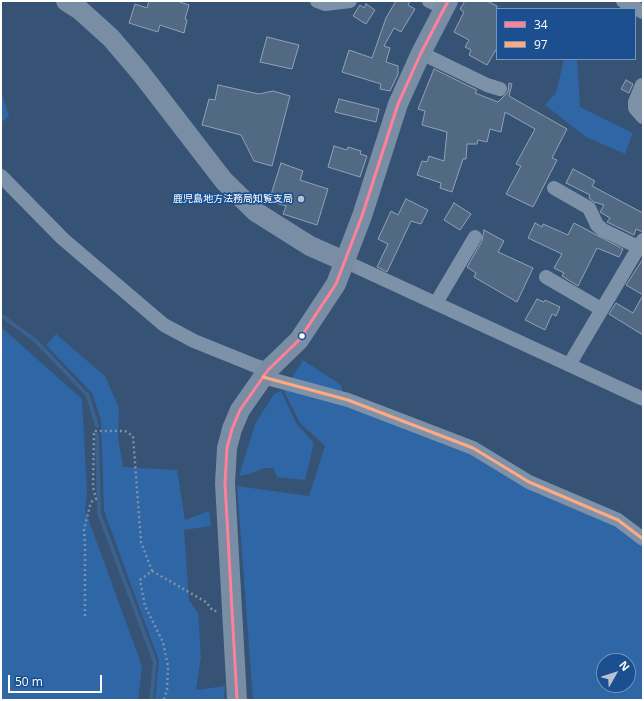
<!DOCTYPE html>
<html>
<head>
<meta charset="utf-8">
<style>
	body { margin:0 }
	#map { position:relative; width:644px; height:701px; overflow:hidden; background:#365274; font-family:"Open Sans",sans-serif }
	canvas { display:block }
	.frame { position:absolute; inset:0; border:2px solid #fff; pointer-events:none }
	.legend { position:absolute; left:496px; top:8px; width:140px; height:52px; box-sizing:border-box; background:#1b4f8f; border:1px solid #7695bc; margin:0; padding:5px 7px; list-style:none; font-size:12px; color:#fff }
	.legend li { display:flex; align-items:center; gap:8px; height:20px }
	.legend b { width:20px; border:1px solid #7695bc }
	.north { position:absolute; left:596px; top:653px; width:40px; height:40px; box-sizing:border-box; background:#1b4f8f; border:1px solid #7695bc; border-radius:50%; rotate:51deg; font-size:11px; font-weight:700; line-height:16px; text-align:center; color:#fff }
	.north::after { content:''; display:block; margin:auto; width:14px; height:18px; background:#b9c2ce; clip-path:polygon(50% 0,100% 100%,50% 72%,0 100%) }
	.scale { position:absolute; left:8px; top:675px; width:94px; height:18px; box-sizing:border-box; border:2px solid #fff; border-top:0; padding-left:5px; font-size:12px; line-height:14px; white-space:nowrap; color:#fff; -webkit-text-stroke:3px #1b4f8f; paint-order:stroke }
</style>
</head>
<body>
<div id="map">
<canvas width="644" height="701"></canvas>
<div class="frame"></div>
<ul class="legend">
<li><b style="height:5px;background:#ff8098"></b>34</li>
<li><b style="height:5px;background:#ffa980"></b>97</li>
</ul>
<div class="north">N</div>
<div class="scale">50 m</div>
</div>
<script>
const context = document.querySelector('canvas').getContext('2d');
context.lineJoin = 'round';
function fill(path, color) { context.fillStyle = color; context.fill(path, 'evenodd'); }
const poly = rows => new Path2D(rows.map(r => 'M' + r).join(''));
function strokePath(path, color, width, dash) { context.strokeStyle = color; context.lineWidth = width; context.lineCap = dash ? 'butt' : 'round'; context.setLineDash(dash || []); context.stroke(path); }
function write(font, color, halo, rows, align = 'center') {
  context.font = font + ' "Open Sans","Noto Sans JP",sans-serif'; context.lineWidth = 3.5; context.setLineDash([]); context.textBaseline = 'middle'; context.strokeStyle = halo; context.fillStyle = color; for (const [text, x, y, turn = 0] of rows) {
    context.save(); context.translate(x, y); context.rotate((+turn || 0) * Math.PI / 180); context.textAlign = isNaN(turn) ? turn : align; if (halo) context.strokeText(text, 0, 0); context.fillText(text, 0, 0); context.restore();
  }
}
fill(poly([
	[564,59,577,59,580,107,633,133,625,154,586,137,545,105,556,93],
	[1,92,9,116,1,123],
	[1,327,82,399,87,494,85,510,142,666,138,700,1,700],
	[56,334,105,376,119,408,118,438,123,467,177,470,185,520,209,511,211,526,184,530,189,600,198,613,201,657,196,690,225,686,224,700,155,700,159,661,104,511,101,420,92,393,46,345],
	[303,360,341,385,345,403,470,452,620,527,643,545,643,700,253,700,237,486,309,496,325,446,300,423,284,391],
	[604,661,628,661,628,685,604,685],
	[281,391,296,423,314,443,305,480,277,477,273,468,264,468,250,474,239,476,255,424,274,394]
]), '#2f66a5');
strokePath(poly([
	[1,315,36,341,88,396,97,426],
	[97,435,99,513,155,662,151,700]
]), '#3b618d', 4);
const building = poly([
	[149,1,177,1,189,5,185,19,187,20,184,33,160,25,158,32,129,23,135,4,147,8,149,1],
	[396,1,410,1,408,5,415,9,401,32,394,28,384,46,390,48,386,62,398,66,398,74,390,91,380,89,381,84,342,72,349,50,372,58,386,18,396,1],
	[465,1,487,1,497,6,497,48,487,65,469,55,471,50,465,47,469,40,454,32,464,12,460,9,465,1],
	[366,4,375,10,366,24,353,16,360,5,364,8,366,4],
	[267,37,299,45,292,69,260,62,267,37],
	[434,69,477,90,475,93,498,102,508,92,509,83,512,84,509,96,567,129,552,158,557,160,533,207,506,194,521,166,516,164,535,129,505,112,501,132,490,129,487,142,478,140,477,144,467,144,466,159,463,159,452,192,440,188,441,183,417,175,422,161,427,162,429,156,444,161,447,132,422,125,425,111,418,109,434,69],
	[626,80,633,84,629,93,621,89,626,80],
	[218,85,259,94,273,91,290,96,272,166,254,161,241,135,202,125,209,99,215,100,218,85],
	[339,99,379,109,376,122,335,112,339,99],
	[334,146,347,150,348,147,361,151,360,154,367,156,360,177,328,167,334,146],
	[281,163,303,171,300,180,328,189,317,225,283,214,286,206,269,201,281,163],
	[573,169,595,181,592,186,643,213,643,232,636,229,634,235,607,222,610,218,600,212,604,205,594,202,589,198,590,195,566,183,573,169],
	[406,199,428,210,421,224,411,221,387,272,377,267,388,244,378,239,391,211,398,215,406,199],
	[454,203,471,214,460,230,444,220,454,203],
	[535,223,542,227,543,224,568,235,574,223,623,249,619,257,597,248,578,286,562,276,564,273,554,268,562,254,528,238,535,223],
	[484,230,504,241,498,252,533,268,517,302,474,277,476,273,467,267,482,241,484,230],
	[643,259,643,335,609,314,616,303,633,313,643,295,626,285,643,259],
	[537,299,544,302,545,300,560,307,556,316,552,314,545,330,525,320,537,299]
]);
fill(building, '#526984');
strokePath(building, '#92a2b6', 1);
strokePath(poly([
	[152,571,206,602,213,611,217,611],
	[85,616,85,545,84,529,91,502,96,499,93,487,94,431,125,431,133,436,141,542,152,571,140,580,145,606,163,642,168,666,167,690,164,700]
]), '#7d92a8', 2.5, [2, 3]);
strokePath(poly([
	[317,1,325,4,350,1],
	[429,1,444,8],
	[623,1,643,12],
	[421,53,487,85,500,89],
	[642,85,635,102,635,108,643,117],
	[1,176,63,239,164,325,194,341,256,366,268,370],
	[554,188,589,208,597,225,603,230,638,247],
	[344,261,643,399],
	[546,277,601,309],
	[436,303,475,237],
	[569,365,643,240],
	[263,377,348,400,473,448,529,482,618,520,643,539]
]), '#7d92a8', 14);
strokePath(poly([
	[66,1,80,10,111,38,140,72,224,181,256,212,310,246,344,261],
	[237,700,225,483,227,448,232,429,240,410,268,370,299,340,336,284,362,216,398,104,421,53,448,1]
]), '#798da4', 20);
strokePath(poly([
	[237,700,225,483,227,448,232,429,240,410,268,370,299,340,336,284,362,216,398,104,421,53,448,1]
]), '#ff8098', 3);
strokePath(poly([
	[263,377,348,400,473,448,529,482,618,520,643,539]
]), '#ffa980', 3);
for (const [x, y, r, color] of [
	[301,199,4,"#b9c2ce"],
	[302,336,3.5,"#fff"]
]) { const dot = new Path2D(); dot.arc(x, y, r, 0, 2 * Math.PI); context.fillStyle = color; context.fill(dot); strokePath(dot, '#1b4f8f', 1.5); }
write('10px', '#fff', '#1b4f8f', [
	["鹿児島地方法務局知覧支局",293,199]
], 'right');
</script>
</body>
</html>
